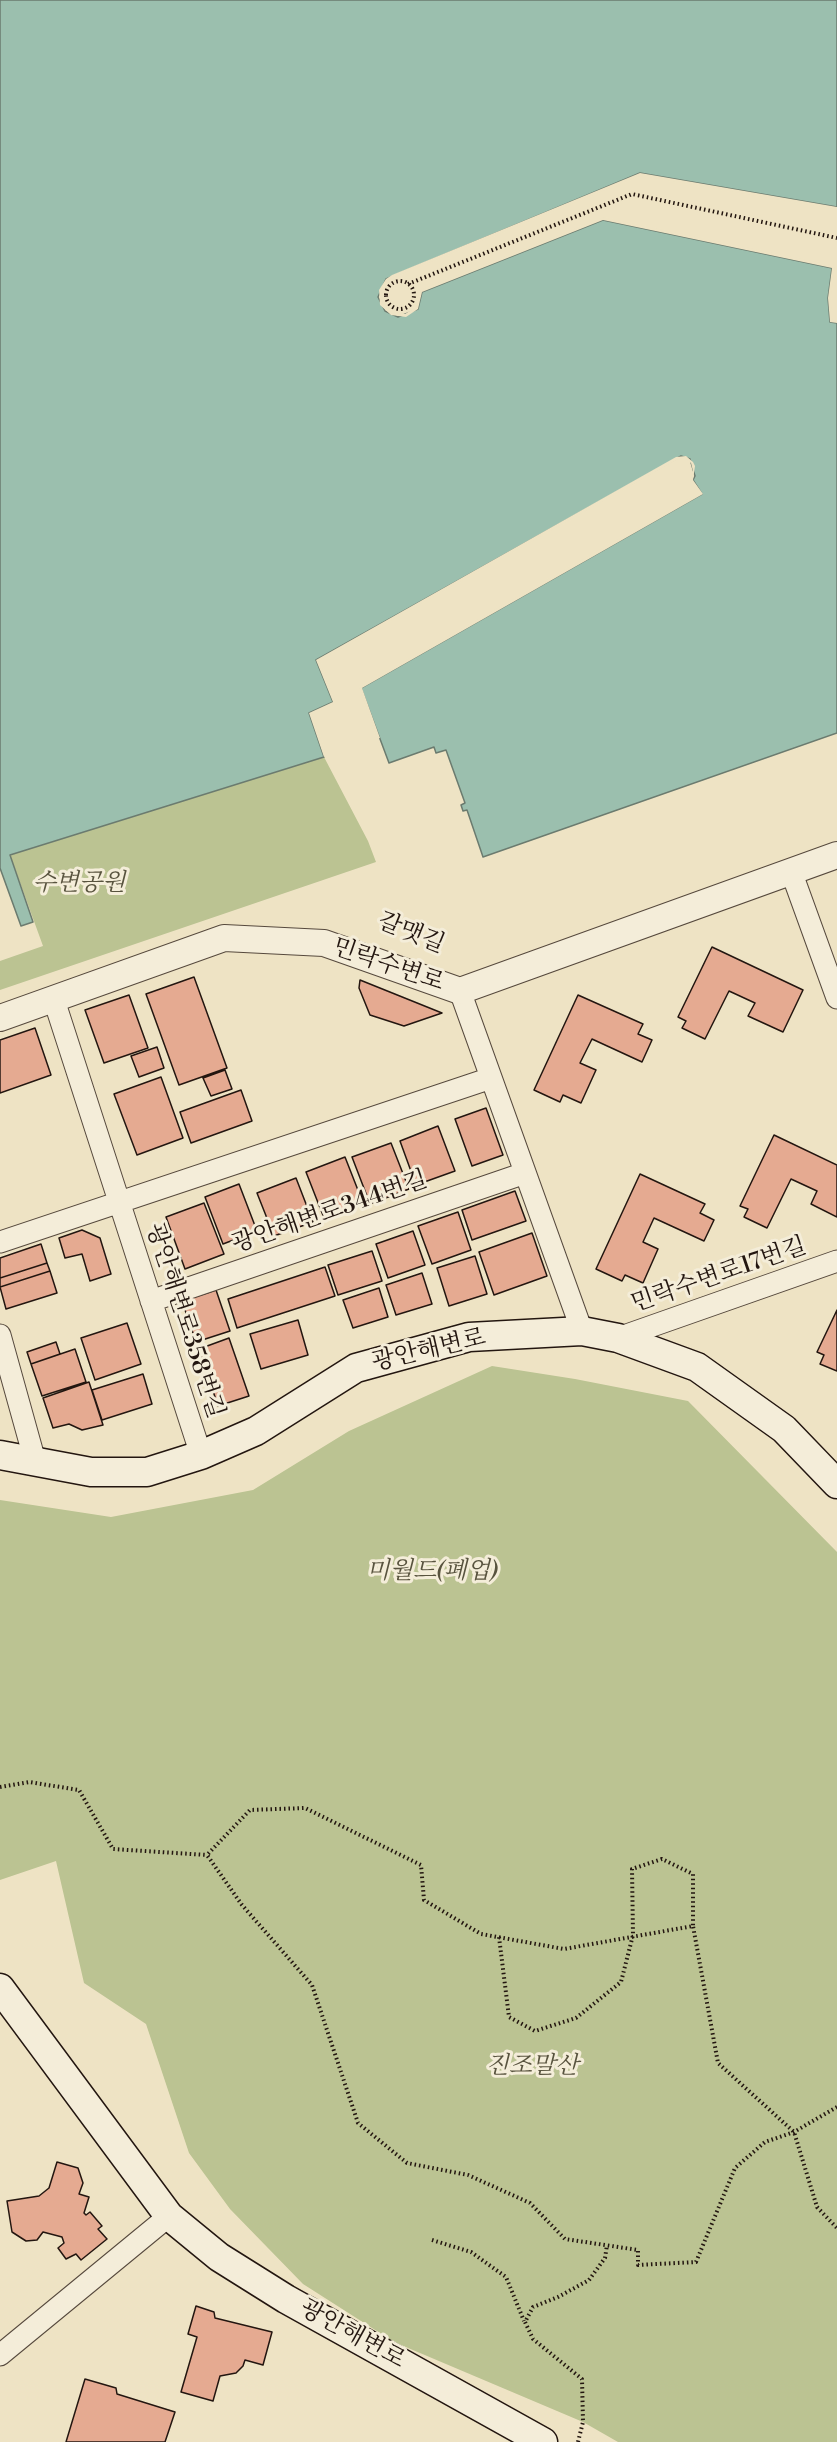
<!DOCTYPE html>
<html>
<head>
<meta charset="utf-8">
<style>
	body { margin:0 }
	canvas { display:block; background:#eee3c4 }
</style>
</head>
<body>
<canvas width="837" height="2442"></canvas>
<script>
const context = document.querySelector('canvas').getContext('2d');
context.lineJoin = 'round';
function fill(path, color) { context.fillStyle = color; context.fill(path, 'evenodd'); }
const poly = rows => new Path2D(rows.map(r => 'M' + r).join(''));
function strokePath(path, color, width, dash) { context.strokeStyle = color; context.lineWidth = width; context.lineCap = dash ? 'butt' : 'round'; context.setLineDash(dash || []); context.stroke(path); }
function write(font, color, halo, rows, align = 'center') {
  context.font = font + ' "Libre Bodoni","Noto Serif KR",serif'; context.lineWidth = 6; context.setLineDash([]); context.textBaseline = 'middle'; context.strokeStyle = halo; context.fillStyle = color; for (const [text, x, y, turn = 0] of rows) {
    context.save(); context.translate(x, y); context.rotate((+turn || 0) * Math.PI / 180); context.textAlign = isNaN(turn) ? turn : align; if (halo) context.strokeText(text, 0, 0); context.fillText(text, 0, 0); context.restore();
  }
}
fill(poly([
	[324,757,368,841,376,862,0,990,0,961,43,946,10,855],
	[492,1366,575,1379,688,1401,837,1552,837,2442,618,2442,583,2422,394,2342,303,2284,230,2209,189,2153,146,2024,84,1983,56,1861,0,1880,0,1500,111,1517,253,1490,349,1431]
]), '#bbc392');
const water = poly([
	[0,0,837,0,837,207,640,173,386,279,378,297,385,311,398,317,418,309,422,292,603,220,832,268,828,298,830,322,837,323,837,733,483,857,467,810,463,811,461,805,465,803,446,750,436,753,434,747,389,763,361,688,702,494,693,480,695,476,690,459,681,456,316,660,333,702,309,713,324,757,10,855,33,922,21,926,0,868,0,0]
]);
fill(water, '#9bbfae');
strokePath(water, '#6b7b6f', 1.5);
fill(poly([
	[640,173,837,207,837,210,640,176,393,278,388,281,382,291,383,303,392,312,405,314,416,307,421,289,603,217,833,265,835,268,831,298,833,320,837,320,837,323,830,322,828,298,832,268,603,220,422,292,418,309,406,317,391,315,380,305,379,290,386,279,392,275],
	[686,456,693,462,695,466,693,480,703,494,362,688,380,738,377,739,359,689,360,686,698,493,690,481,693,471,691,463,685,459,677,460,320,661,336,702,335,704,313,715,327,756,324,757,309,713,333,702,316,660,676,457]
]), '#eee3c4');
const building = poly([
	[712,947,803,990,783,1032,748,1016,755,1003,729,991,705,1039,682,1028,686,1021,678,1017,712,947],
	[194,977,227,1068,179,1085,146,994,194,977],
	[360,980,442,1013,404,1026,370,1015,359,988,360,980],
	[129,995,148,1048,104,1063,85,1010,129,995],
	[578,995,643,1024,638,1034,652,1040,642,1062,592,1039,580,1063,596,1070,581,1103,563,1095,560,1102,534,1090,578,995],
	[35,1028,51,1075,0,1093,0,1040,35,1028],
	[157,1047,164,1068,139,1077,131,1056,157,1047],
	[225,1070,232,1089,211,1096,203,1078,225,1070],
	[161,1077,183,1138,137,1155,114,1094,161,1077],
	[241,1090,252,1121,191,1143,180,1112,241,1090],
	[486,1108,503,1155,472,1166,455,1119,486,1108],
	[438,1126,455,1171,416,1185,400,1141,438,1126],
	[774,1135,837,1165,837,1217,811,1204,817,1191,791,1179,767,1228,744,1217,748,1209,740,1206,774,1135],
	[391,1143,409,1189,370,1204,352,1157,391,1143],
	[345,1157,363,1203,324,1218,306,1172,345,1157],
	[640,1174,705,1204,700,1213,714,1220,704,1241,654,1218,643,1242,658,1249,643,1283,625,1275,622,1281,596,1269,640,1174],
	[296,1178,313,1222,274,1236,257,1193,296,1178],
	[239,1184,257,1231,223,1244,205,1197,239,1184],
	[515,1191,526,1221,472,1240,462,1210,515,1191],
	[204,1203,224,1254,185,1269,166,1217,204,1203],
	[458,1212,471,1250,432,1264,418,1226,458,1212],
	[82,1230,100,1238,111,1274,90,1281,82,1254,65,1258,59,1238,82,1230],
	[413,1231,425,1265,388,1278,376,1244,413,1231],
	[532,1233,547,1276,494,1295,479,1252,532,1233],
	[41,1244,47,1263,0,1278,0,1258,41,1244],
	[372,1251,382,1281,338,1295,328,1265,372,1251],
	[475,1256,487,1294,449,1306,437,1268,475,1256],
	[47,1263,50,1271,0,1287,0,1278,47,1263],
	[325,1267,335,1296,237,1328,228,1299,325,1267],
	[50,1271,57,1293,6,1309,0,1287,50,1271],
	[422,1273,432,1304,396,1315,386,1285,422,1273],
	[379,1288,388,1317,353,1328,343,1300,379,1288],
	[216,1290,230,1331,196,1342,182,1301,216,1290],
	[837,1310,837,1371,820,1364,824,1355,817,1352,837,1310],
	[298,1320,308,1355,261,1369,250,1334,298,1320],
	[127,1323,141,1364,95,1380,81,1338,127,1323],
	[229,1338,249,1396,218,1406,199,1349,229,1338],
	[56,1342,60,1354,31,1364,27,1352,56,1342],
	[75,1349,86,1382,42,1396,31,1364,75,1349],
	[143,1374,152,1404,102,1420,92,1390,143,1374],
	[89,1382,103,1425,82,1430,69,1424,53,1428,43,1398,89,1382],
	[57,2162,78,2168,83,2183,79,2194,89,2197,84,2213,86,2215,90,2212,102,2226,98,2229,107,2239,81,2260,76,2254,66,2259,58,2248,64,2243,62,2237,43,2232,37,2240,26,2241,12,2232,7,2201,39,2196,49,2188,57,2162],
	[196,2306,214,2312,215,2318,272,2332,263,2365,245,2360,243,2366,236,2373,220,2376,213,2401,181,2392,197,2337,188,2334,196,2306],
	[85,2379,116,2388,117,2394,175,2412,165,2442,66,2442,85,2379]
]);
fill(building, '#e5aa91');
strokePath(building, '#231610', 1.5);
const minor = poly([
	[791,871,837,998],
	[460,991,582,1331],
	[54,1000,201,1455],
	[0,1242,491,1078],
	[151,1301,525,1173],
	[0,1335,35,1461],
	[618,1338,837,1261],
	[0,2355,169,2216]
]);
const tertiary = poly([
	[0,1018,224,938,324,943,460,991,837,855]
]);
const secondary = poly([
	[0,1455,91,1472,147,1472,201,1455,256,1431,356,1368,469,1337,582,1331,618,1338,697,1367,784,1429,837,1484],
	[0,1988,169,2216,219,2257,286,2299,543,2442]
]);
strokePath(minor, '#56493d', 23);
strokePath(tertiary, '#56493d', 28);
strokePath(secondary, '#231610', 31);
strokePath(poly([
	'386 295a14 14 0 1 1 28 0a14 14 0 1 1-28 0Z',
	[408,284,632,194,837,238],
	[0,1787,29,1782,79,1790,113,1849,207,1855],
	[499,1937,509,2017,535,2031,576,2018,621,1982,633,1935,632,1869,662,1859,693,1874,693,1926],
	[837,2107,794,2132,765,2142,735,2168,696,2262,638,2265,638,2250,565,2239,530,2203,468,2175,407,2163,358,2123,312,1985,242,1905,207,1855,250,1810,305,1808,421,1865,424,1900,481,1934,564,1949,693,1926,718,2063,794,2132,817,2207,837,2228],
	[432,2240,471,2252,506,2277,524,2321],
	[578,2442,583,2422,582,2379,533,2339,525,2322,533,2307,558,2297,589,2280,605,2258,607,2245]
]), '#231610', 4, [1.5, 3]);
strokePath(minor, '#f4edd9', 21);
strokePath(tertiary, '#f4edd9', 26);
strokePath(secondary, '#f4edd9', 28);
write('italic 24px', '#58533e', '#f4edd9', [
	["수변공원",79,884],
	["미월드(폐업)",432,1572],
	["진조말산",532,2067]
]);
write('24px', '#231610', '#f4edd9', [
	["갈맷길",411,934,22],
	["민락수변로",388,966,19],
	["광안해변로344번길",330,1213,-19],
	["민락수변로17번길",719,1276,-19],
	["광안해변로358번길",184,1321,72],
	["광안해변로",429,1351,-13],
	["광안해변로",352,2335,29]
]);
</script>
</body>
</html>
